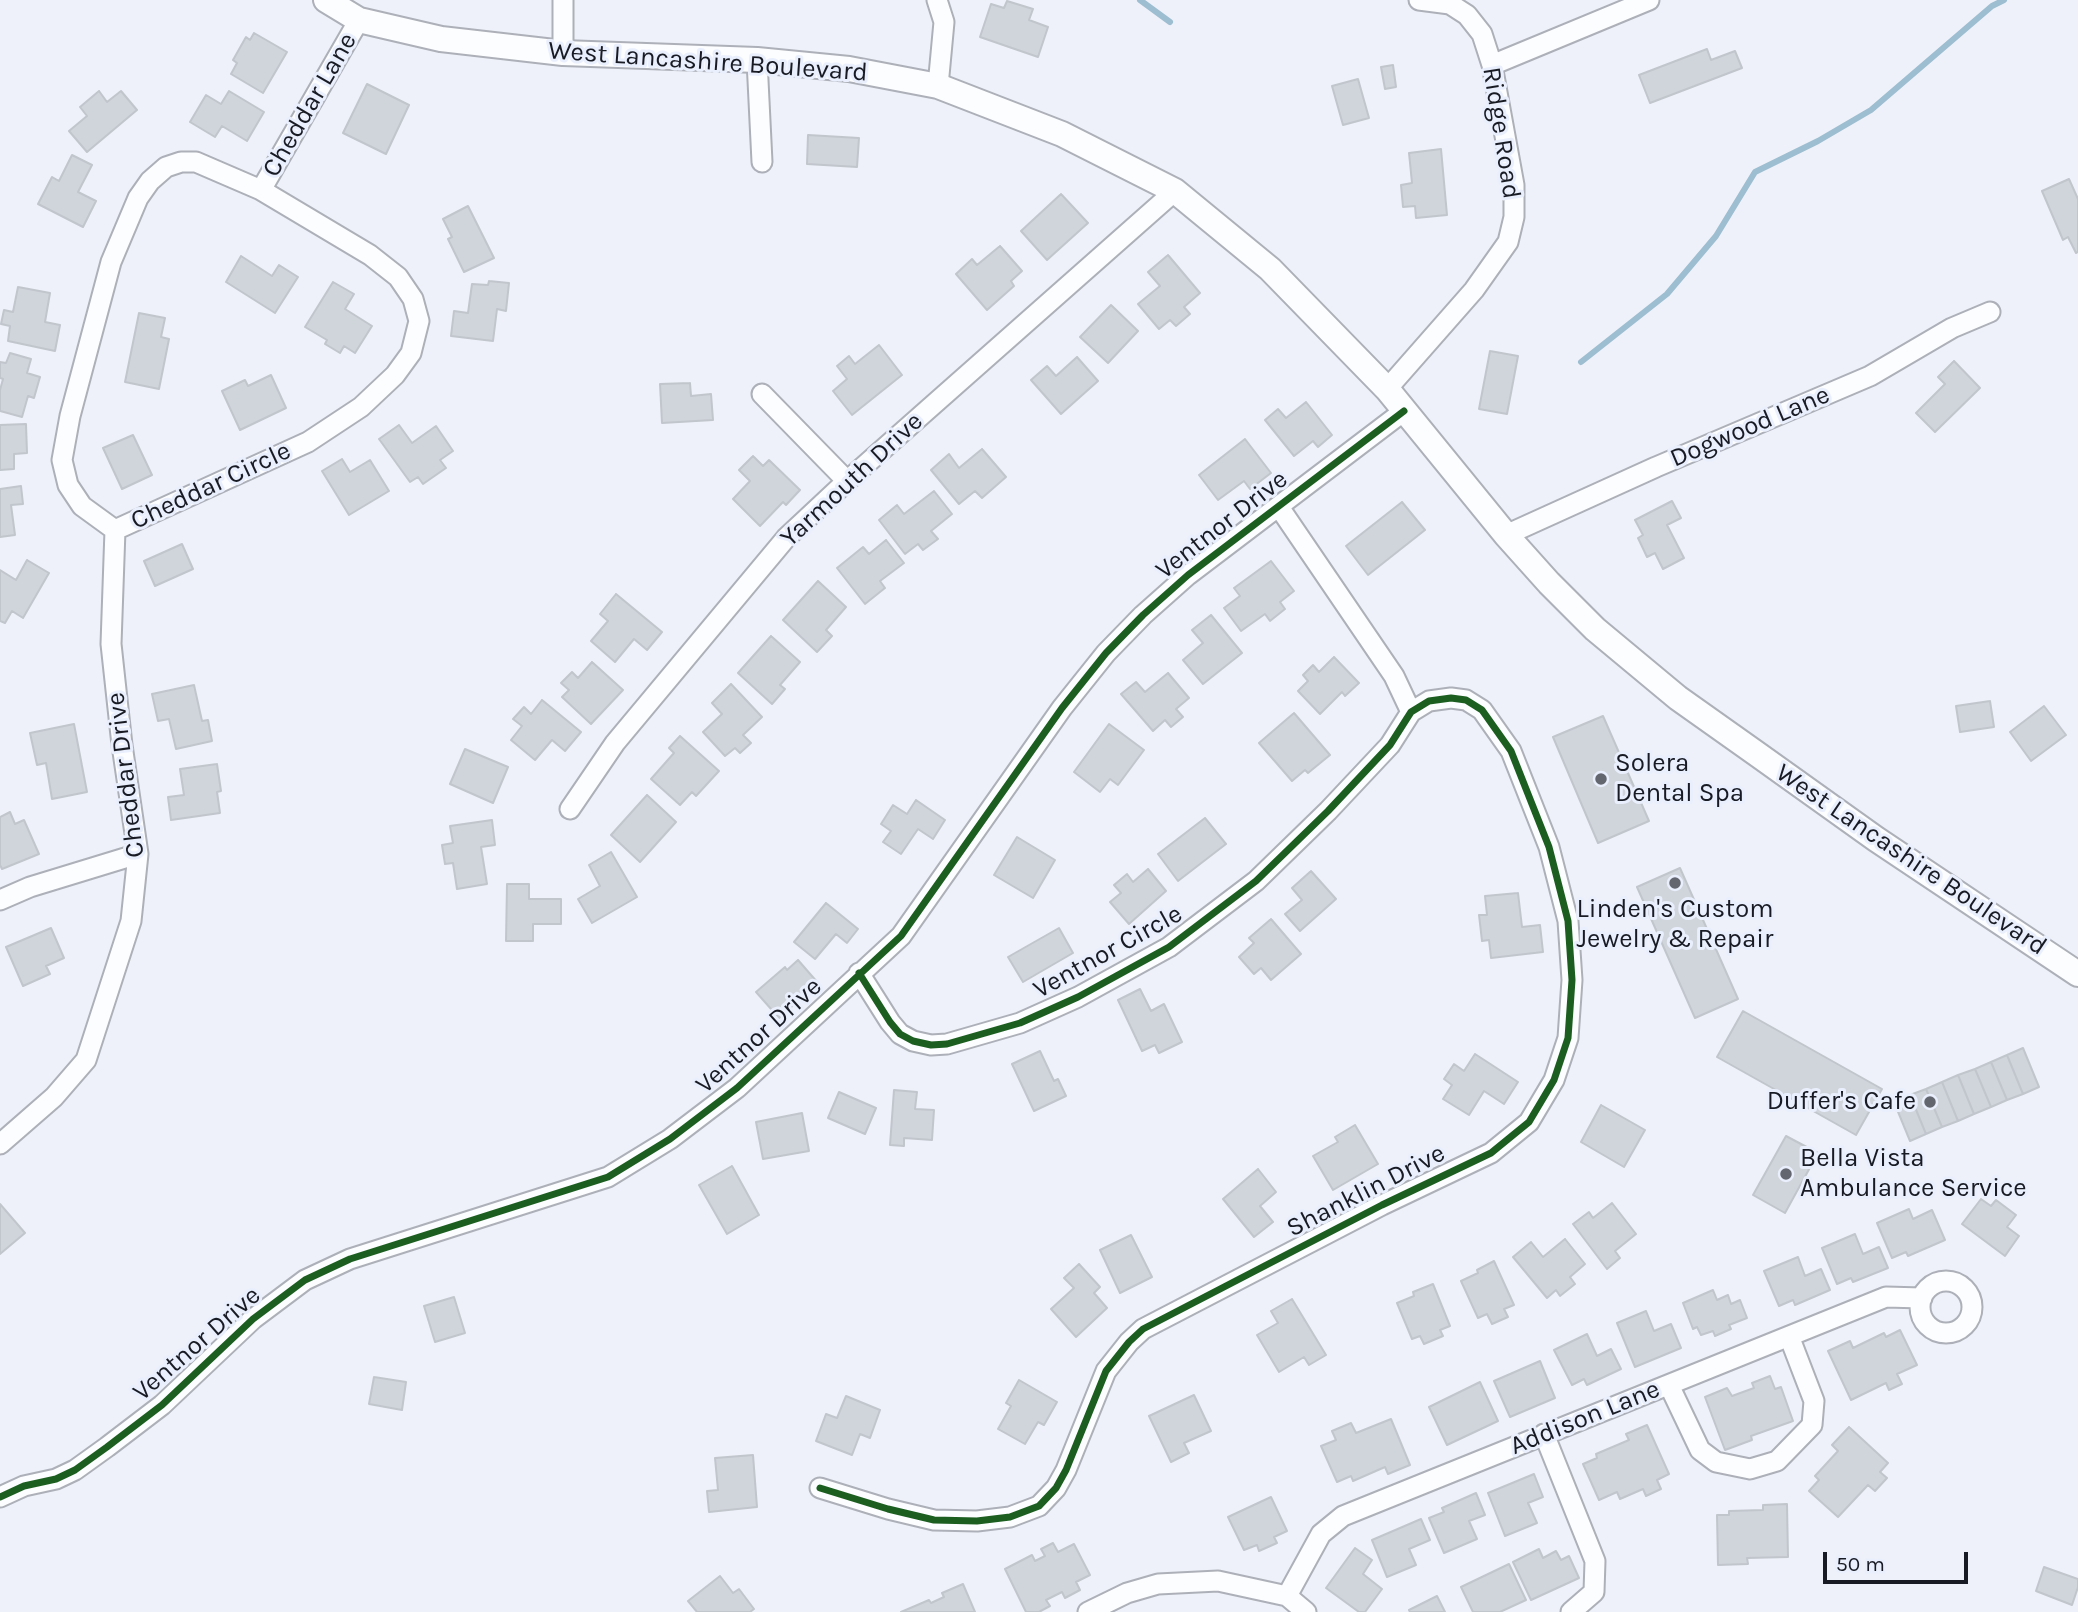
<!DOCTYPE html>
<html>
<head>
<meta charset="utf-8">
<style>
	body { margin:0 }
	#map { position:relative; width:2078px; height:1612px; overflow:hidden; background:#eef1f9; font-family:Karla,sans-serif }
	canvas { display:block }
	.scale { position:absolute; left:1823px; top:1552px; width:145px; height:32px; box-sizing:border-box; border:4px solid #181b23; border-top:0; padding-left:9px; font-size:21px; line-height:24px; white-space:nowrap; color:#181b23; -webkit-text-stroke:5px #eaeffd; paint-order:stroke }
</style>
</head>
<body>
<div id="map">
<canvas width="2078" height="1612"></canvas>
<div class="scale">50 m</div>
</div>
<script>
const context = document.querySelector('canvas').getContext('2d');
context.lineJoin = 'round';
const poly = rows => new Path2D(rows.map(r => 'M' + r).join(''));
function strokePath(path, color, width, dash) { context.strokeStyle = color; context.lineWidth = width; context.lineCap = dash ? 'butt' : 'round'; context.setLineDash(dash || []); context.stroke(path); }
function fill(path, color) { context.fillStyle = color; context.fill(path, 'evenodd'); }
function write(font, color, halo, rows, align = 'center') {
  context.font = font + ' Karla,sans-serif'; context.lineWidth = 6; context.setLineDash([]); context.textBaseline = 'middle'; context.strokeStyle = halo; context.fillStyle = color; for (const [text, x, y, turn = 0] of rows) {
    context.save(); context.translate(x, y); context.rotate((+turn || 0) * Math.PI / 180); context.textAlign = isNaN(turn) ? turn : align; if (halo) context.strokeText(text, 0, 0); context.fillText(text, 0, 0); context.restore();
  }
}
strokePath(poly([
	[1140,0,1170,22],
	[1581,362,1667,294,1716,236,1755,172,1818,141,1871,110,1992,6,2004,0]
]), '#9dbdd0', 6);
const building = poly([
	[1007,1,1033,9,1029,20,1048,27,1038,57,980,37,991,4,1004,8,1007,1],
	[254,33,287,52,263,93,231,74,237,63,233,60,246,37,250,40,254,33],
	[1707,49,1711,60,1735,51,1742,68,1650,103,1639,75,1707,49],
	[1393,65,1396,87,1385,89,1381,67,1393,65],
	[1358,79,1369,118,1343,125,1332,86,1358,79],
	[367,84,409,105,386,154,343,133,367,84],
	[99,91,107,102,121,91,137,110,87,152,69,131,87,116,80,107,99,91],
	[229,91,264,112,247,141,222,126,215,137,190,122,206,95,221,104,229,91],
	[808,135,859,138,857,167,807,164,808,135],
	[1441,149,1447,215,1416,218,1415,206,1403,207,1401,185,1412,183,1409,153,1441,149],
	[72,155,92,165,78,192,96,201,83,227,38,204,52,177,59,181,72,155],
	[2069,179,2078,199,2078,252,2076,253,2068,237,2063,240,2042,191,2069,179],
	[1061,194,1088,223,1047,260,1021,231,1061,194],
	[468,206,494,258,464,272,448,239,452,237,443,219,468,206],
	[1000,246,1022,271,1011,281,1014,286,987,310,956,274,972,259,977,265,1000,246],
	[1168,255,1200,293,1184,307,1190,314,1176,326,1170,320,1159,329,1138,304,1160,286,1148,272,1168,255],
	[241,256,272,276,279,265,298,277,275,313,226,282,241,256],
	[489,281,509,283,506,311,497,309,493,341,451,336,454,311,468,313,472,284,488,285,489,281],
	[333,282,354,294,345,309,372,326,355,353,344,346,340,353,325,344,327,340,305,327,333,282],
	[18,287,50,293,45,322,60,325,55,351,8,341,10,326,1,324,4,310,13,312,18,287],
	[1111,305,1138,331,1108,363,1080,337,1111,305],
	[139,313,165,318,161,337,169,339,159,389,125,382,139,313],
	[879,345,902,375,852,415,833,391,847,379,837,366,849,356,855,364,879,345],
	[1490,351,1518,356,1507,414,1479,409,1490,351],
	[10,353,31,359,27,373,40,377,34,398,28,396,22,417,0,411,0,390,3,379,0,378,0,362,6,363,10,353],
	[1077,357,1098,381,1061,414,1031,380,1047,366,1056,376,1077,357],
	[1954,361,1980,388,1935,432,1916,413,1945,384,1938,377,1954,361],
	[271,375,286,408,240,430,222,391,245,380,248,386,271,375],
	[690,383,691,396,711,394,713,420,662,423,660,384,690,383],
	[1306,402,1332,435,1318,447,1313,441,1294,456,1265,420,1278,409,1286,418,1306,402],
	[26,424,27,453,14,454,14,469,0,470,0,425,26,424],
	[399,425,412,443,436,426,453,451,440,460,446,468,423,484,418,477,410,482,379,439,399,425],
	[133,435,152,475,122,489,103,448,133,435],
	[1245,439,1271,473,1250,489,1244,481,1218,500,1199,475,1245,439],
	[982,449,1006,477,982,498,975,491,959,504,931,470,949,454,959,468,982,449],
	[753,456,763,466,769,460,800,490,786,505,783,502,760,526,733,499,750,481,739,470,753,456],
	[342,459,350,472,370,460,389,491,349,515,322,471,342,459],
	[21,486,23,504,11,505,15,535,0,537,0,489,21,486],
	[934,491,952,514,931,531,938,539,923,550,918,544,905,554,879,520,897,505,904,514,934,491],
	[1672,501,1681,518,1667,525,1684,558,1663,569,1655,553,1647,557,1638,538,1643,535,1635,520,1672,501],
	[1402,502,1425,530,1368,575,1346,546,1402,502],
	[886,540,904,563,880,581,885,588,865,604,837,568,863,547,869,554,886,540],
	[182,544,193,569,155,586,144,561,182,544],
	[27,560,49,573,23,618,12,611,5,623,0,621,0,570,16,580,27,560],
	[1271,561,1294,591,1280,602,1285,609,1270,621,1265,614,1241,631,1224,608,1240,596,1234,588,1271,561],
	[818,581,846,607,826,630,832,636,817,652,783,620,818,581],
	[616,594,662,632,647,650,634,639,615,662,591,641,608,621,600,614,616,594],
	[1211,615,1242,653,1203,684,1183,660,1203,643,1192,630,1211,615],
	[771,636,800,662,780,685,785,689,772,704,738,673,771,636],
	[1334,657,1359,683,1345,696,1342,692,1320,714,1298,691,1308,681,1303,675,1313,665,1319,672,1334,657],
	[592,662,623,690,591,724,562,697,569,690,561,683,572,672,578,678,592,662],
	[1168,673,1189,698,1176,709,1183,717,1171,727,1165,720,1153,731,1121,694,1136,682,1145,692,1168,673],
	[731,684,762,717,743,735,751,743,740,753,735,748,725,756,703,732,722,714,712,703,731,684],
	[194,685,202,721,208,720,212,741,176,749,169,719,158,721,152,694,194,685],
	[542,700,581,732,565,751,552,740,535,760,511,740,522,726,513,719,524,707,531,714,542,700],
	[1990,701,1994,727,1960,732,1956,706,1990,701],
	[2044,706,2066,735,2031,761,2010,732,2044,706],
	[1294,713,1330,755,1308,773,1305,770,1292,781,1259,743,1294,713],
	[1603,716,1649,821,1598,843,1553,737,1603,716],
	[74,724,87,792,52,799,46,763,37,765,30,733,74,724],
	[1109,724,1144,750,1118,785,1110,779,1100,792,1074,772,1109,724],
	[680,736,719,771,696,796,692,792,680,805,651,779,674,753,669,748,680,736],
	[465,749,508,767,493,803,450,784,465,749],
	[217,764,221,791,217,792,220,813,171,820,168,797,184,795,180,769,217,764],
	[647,795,676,822,640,862,611,835,647,795],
	[916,800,945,820,933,839,918,829,901,854,883,842,891,831,881,824,893,805,907,814,916,800],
	[10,812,15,824,24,820,39,854,2,869,0,865,0,817,10,812],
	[1205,818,1226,844,1178,881,1158,854,1205,818],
	[492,820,495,845,481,847,487,884,457,889,453,863,445,864,442,845,453,843,450,826,492,820],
	[1017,837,1055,860,1033,898,994,875,1017,837],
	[611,852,637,897,592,923,578,899,600,886,589,865,611,852],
	[1680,868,1738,999,1695,1018,1637,887,1680,868],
	[1148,869,1166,891,1129,924,1110,902,1121,893,1114,885,1127,874,1133,882,1148,869],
	[1311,871,1336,899,1300,931,1285,914,1302,900,1292,888,1311,871],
	[507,884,529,884,529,899,561,899,561,924,533,924,533,941,506,941,507,884],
	[1518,893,1522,927,1540,925,1543,952,1491,958,1489,940,1482,941,1479,915,1487,915,1485,896,1518,893],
	[826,903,858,929,847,943,836,934,815,959,794,942,826,903],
	[1271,919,1301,954,1271,980,1261,968,1254,974,1239,957,1254,943,1249,938,1271,919],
	[51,928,64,958,46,966,50,974,23,986,6,947,51,928],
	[1059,928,1073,953,1023,982,1008,957,1059,928],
	[798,960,818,983,779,1018,756,992,785,967,787,970,798,960],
	[1140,989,1151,1011,1164,1004,1182,1042,1159,1053,1155,1045,1142,1051,1118,1000,1140,989],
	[1743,1011,1882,1089,1856,1135,1717,1057,1743,1011],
	[2023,1048,2039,1087,2023,1094,2007,1055,2023,1048],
	[1040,1051,1054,1081,1058,1079,1066,1096,1034,1111,1012,1064,1040,1051],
	[1475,1054,1518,1082,1504,1104,1484,1091,1469,1115,1443,1099,1452,1085,1444,1079,1454,1064,1464,1071,1475,1054],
	[2007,1055,2023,1094,2007,1100,1991,1062,2007,1055],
	[1991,1062,2007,1100,1991,1107,1975,1069,1991,1062],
	[1975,1069,1991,1107,1974,1114,1958,1075,1975,1069],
	[1958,1075,1974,1114,1958,1121,1942,1082,1958,1075],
	[1942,1082,1958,1121,1942,1127,1926,1089,1942,1082],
	[1926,1089,1942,1127,1926,1134,1910,1095,1926,1089],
	[894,1090,917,1092,915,1109,934,1110,932,1140,904,1138,904,1146,890,1145,894,1090],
	[839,1092,876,1108,865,1134,828,1118,839,1092],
	[1910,1095,1926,1134,1910,1141,1894,1102,1910,1095],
	[1601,1105,1645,1130,1624,1167,1581,1142,1601,1105],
	[802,1113,809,1151,763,1159,756,1122,802,1113],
	[1355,1125,1378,1164,1333,1190,1313,1156,1338,1142,1335,1137,1355,1125],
	[1786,1136,1818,1153,1785,1213,1753,1195,1786,1136],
	[732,1166,759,1215,727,1234,699,1185,732,1166],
	[1258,1169,1276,1192,1260,1206,1273,1222,1254,1237,1223,1199,1258,1169],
	[1981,1199,1991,1206,1996,1200,2016,1215,2007,1227,2019,1236,2005,1256,1962,1224,1981,1199],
	[1612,1203,1636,1234,1615,1251,1620,1258,1607,1269,1573,1224,1589,1212,1593,1218,1612,1203],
	[0,1204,25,1233,0,1254,0,1204],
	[1909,1209,1913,1219,1932,1210,1945,1240,1908,1256,1906,1252,1892,1258,1877,1223,1909,1209],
	[1855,1234,1863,1254,1879,1247,1888,1268,1853,1282,1851,1278,1837,1284,1822,1248,1855,1234],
	[1131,1235,1152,1277,1120,1293,1100,1250,1131,1235],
	[1565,1239,1585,1264,1570,1277,1575,1284,1560,1296,1556,1290,1547,1298,1513,1257,1531,1242,1543,1257,1565,1239],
	[1798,1257,1805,1276,1821,1269,1830,1290,1795,1305,1793,1300,1779,1306,1764,1271,1798,1257],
	[1494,1261,1514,1305,1504,1309,1508,1317,1492,1324,1487,1314,1478,1318,1461,1281,1478,1273,1477,1270,1494,1261],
	[1079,1264,1100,1287,1094,1293,1107,1308,1076,1337,1051,1309,1074,1288,1064,1278,1079,1264],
	[1433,1284,1450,1326,1440,1330,1443,1336,1424,1344,1420,1336,1412,1339,1397,1303,1414,1296,1413,1292,1433,1284],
	[1713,1290,1717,1300,1728,1295,1731,1304,1740,1300,1747,1318,1729,1325,1731,1329,1715,1336,1713,1331,1701,1335,1697,1327,1693,1329,1683,1303,1713,1290],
	[454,1297,465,1333,435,1342,424,1306,454,1297],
	[1292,1299,1326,1355,1309,1365,1304,1357,1279,1372,1257,1335,1278,1323,1271,1311,1292,1299],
	[1646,1311,1654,1331,1671,1324,1681,1348,1635,1367,1617,1323,1646,1311],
	[1900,1330,1917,1365,1897,1374,1902,1384,1889,1390,1886,1383,1851,1400,1828,1351,1850,1341,1853,1348,1884,1333,1886,1337,1900,1330],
	[1587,1334,1597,1356,1611,1349,1621,1369,1587,1385,1584,1379,1572,1385,1554,1350,1587,1334],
	[1540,1361,1555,1398,1510,1417,1494,1381,1540,1361],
	[1770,1376,1775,1389,1781,1387,1793,1421,1751,1436,1752,1440,1725,1450,1705,1397,1727,1388,1732,1396,1754,1388,1752,1383,1770,1376],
	[374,1377,406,1382,402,1410,369,1404,374,1377],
	[1019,1380,1057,1402,1044,1425,1038,1422,1025,1444,998,1429,1011,1406,1006,1403,1019,1380],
	[1480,1382,1498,1421,1447,1445,1429,1407,1480,1382],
	[1194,1395,1211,1431,1184,1443,1189,1453,1171,1462,1149,1416,1194,1395],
	[846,1396,880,1410,870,1438,860,1434,852,1455,816,1441,826,1414,837,1418,846,1396],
	[1391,1419,1410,1465,1388,1474,1385,1467,1353,1481,1351,1476,1337,1482,1321,1446,1336,1440,1332,1431,1351,1423,1356,1433,1391,1419],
	[1647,1425,1669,1474,1657,1480,1661,1489,1646,1496,1643,1489,1620,1499,1617,1492,1599,1500,1583,1464,1597,1458,1596,1454,1629,1440,1626,1434,1647,1425],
	[1849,1427,1888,1463,1880,1472,1887,1478,1875,1491,1868,1485,1838,1517,1809,1491,1819,1480,1815,1476,1838,1451,1832,1445,1849,1427],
	[753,1455,757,1507,709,1512,707,1491,718,1490,715,1458,753,1455],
	[1534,1474,1543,1497,1528,1503,1537,1523,1505,1536,1488,1493,1534,1474],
	[1476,1493,1485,1515,1469,1521,1477,1539,1444,1553,1429,1518,1444,1512,1442,1508,1476,1493],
	[1271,1497,1287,1531,1274,1537,1277,1543,1259,1551,1257,1545,1244,1550,1228,1517,1271,1497],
	[1787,1504,1788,1557,1747,1558,1748,1564,1718,1565,1717,1515,1729,1515,1729,1511,1763,1510,1763,1505,1787,1504],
	[1421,1519,1430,1540,1409,1549,1416,1565,1387,1577,1372,1540,1421,1519],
	[1053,1543,1058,1552,1074,1544,1090,1575,1076,1582,1080,1590,1065,1598,1062,1592,1046,1600,1050,1606,1039,1612,1026,1612,1005,1569,1032,1555,1035,1561,1045,1556,1041,1549,1053,1543],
	[1355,1548,1372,1560,1363,1574,1382,1589,1365,1612,1359,1612,1326,1588,1355,1548],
	[1539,1549,1543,1558,1556,1551,1561,1560,1569,1556,1579,1578,1531,1600,1513,1562,1539,1549],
	[1509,1564,1526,1600,1500,1612,1473,1612,1461,1587,1509,1564],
	[2044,1567,2078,1579,2078,1587,2072,1605,2036,1591,2044,1567],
	[720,1576,733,1593,739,1589,754,1609,750,1612,697,1612,688,1601,720,1576],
	[963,1584,975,1612,901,1612,929,1600,931,1603,944,1597,942,1593,963,1584],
	[1437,1596,1445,1612,1410,1612,1409,1610,1437,1596]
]);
fill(building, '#d0d4db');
strokePath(building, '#c1c5cc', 2);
const minor = poly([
	[937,0,944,22,938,86],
	[563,53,563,0],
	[757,60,762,162],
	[1492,65,1649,0],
	[181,162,196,162,261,190,370,255,398,277,413,299,419,321,411,353,395,375,361,407,308,442,115,530,82,506,68,485,62,460,70,416,111,262,138,198,150,181,166,167,181,162],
	[261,190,359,20],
	[1387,389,1474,290,1508,242,1514,217,1514,185,1492,65,1482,34,1467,15,1450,4,1419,0],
	[762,394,847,481],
	[1279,507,1394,676,1411,712],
	[1506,535,1656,467,1870,376,1952,328,1990,312],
	[570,809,615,743,786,538,847,481,1175,191],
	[0,900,30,887,138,854],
	[0,1144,54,1097,86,1060,131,921,138,854,122,745,111,644,115,530],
	'1920 1307a26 26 0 1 1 52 0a26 26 0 1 1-52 0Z',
	[1669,1385,1700,1450,1716,1462,1750,1469,1777,1461,1812,1425,1814,1401,1789,1336],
	[1544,1434,1595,1561,1594,1592,1571,1612],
	[820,1488,888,1509,934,1520,977,1521,1010,1517,1039,1506,1056,1488,1066,1470,1106,1371,1129,1342,1143,1329,1382,1205,1491,1153,1529,1122,1554,1080,1568,1038,1572,980,1568,921,1549,847,1511,751,1482,710,1466,700,1451,698,1429,701,1411,712,1390,745,1328,811,1256,881,1169,947,1078,997,1020,1023,947,1044,931,1045,913,1041,900,1034,890,1022,859,973],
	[0,1497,24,1486,56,1479,75,1470,107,1447,162,1405,253,1319,305,1280,350,1259,608,1177,670,1139,737,1088,901,936,1062,708,1106,653,1143,615,1188,575,1404,411],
	[1287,1596,1321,1534,1343,1516,1886,1297,1922,1298],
	[1088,1612,1127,1593,1158,1584,1218,1581,1287,1596,1306,1612]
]);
const major = poly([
	[326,0,359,20,441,39,563,53,757,60,849,69,938,86,1062,134,1175,191,1270,269,1387,389,1506,535,1549,583,1595,629,1678,698,1757,754,1876,839,2078,974]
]);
strokePath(minor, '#adb0b8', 23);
strokePath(major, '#adb0b8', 28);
strokePath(minor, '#fcfdfe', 19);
strokePath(major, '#fcfdfe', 24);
strokePath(poly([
	[820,1488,888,1509,934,1520,977,1521,1010,1517,1039,1506,1056,1488,1066,1470,1106,1371,1129,1342,1143,1329,1382,1205,1491,1153,1529,1122,1554,1080,1568,1038,1572,980,1568,921,1549,847,1511,751,1482,710,1466,700,1451,698,1429,701,1411,712,1390,745,1328,811,1256,881,1169,947,1078,997,1020,1023,947,1044,931,1045,913,1041,900,1034,890,1022,859,973],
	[0,1497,24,1486,56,1479,75,1470,107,1447,162,1405,253,1319,305,1280,350,1259,608,1177,670,1139,737,1088,901,936,1062,708,1106,653,1143,615,1188,575,1404,411]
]), '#1b5e20', 7);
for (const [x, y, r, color] of [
	[1601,779,7,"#63666e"],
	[1675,883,7,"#63666e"],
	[1930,1102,7,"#63666e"],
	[1786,1174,7,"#63666e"]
]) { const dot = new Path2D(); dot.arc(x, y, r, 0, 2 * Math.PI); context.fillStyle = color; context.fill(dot); strokePath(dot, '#eaeffd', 2.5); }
write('26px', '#181b23', '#eaeffd', [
	["West Lancashire Boulevard",708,62,4],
	["Cheddar Lane",310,105,-60],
	["Ridge Road",1501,133,81],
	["Dogwood Lane",1750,427,-23],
	["Yarmouth Drive",852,480,-43],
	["Cheddar Circle",211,486,-25],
	["Ventnor Drive",1222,525,-38],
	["Cheddar Drive",126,775,-97],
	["West Lancashire Boulevard",1911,860,34],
	["Ventnor Circle",1108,952,-29],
	["Ventnor Drive",759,1036,-42],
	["Shanklin Drive",1366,1191,-27],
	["Ventnor Drive",197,1344,-41],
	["Addison Lane",1585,1418,-22]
]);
write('26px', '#181b23', '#eaeffd', [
	["Solera",1615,764],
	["Dental Spa",1615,794],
	["Linden's Custom",1675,910,"center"],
	["Jewelry & Repair",1675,940,"center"],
	["Duffer's Cafe",1916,1102,"right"],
	["Bella Vista",1800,1159],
	["Ambulance Service",1800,1189]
], 'left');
</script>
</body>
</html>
